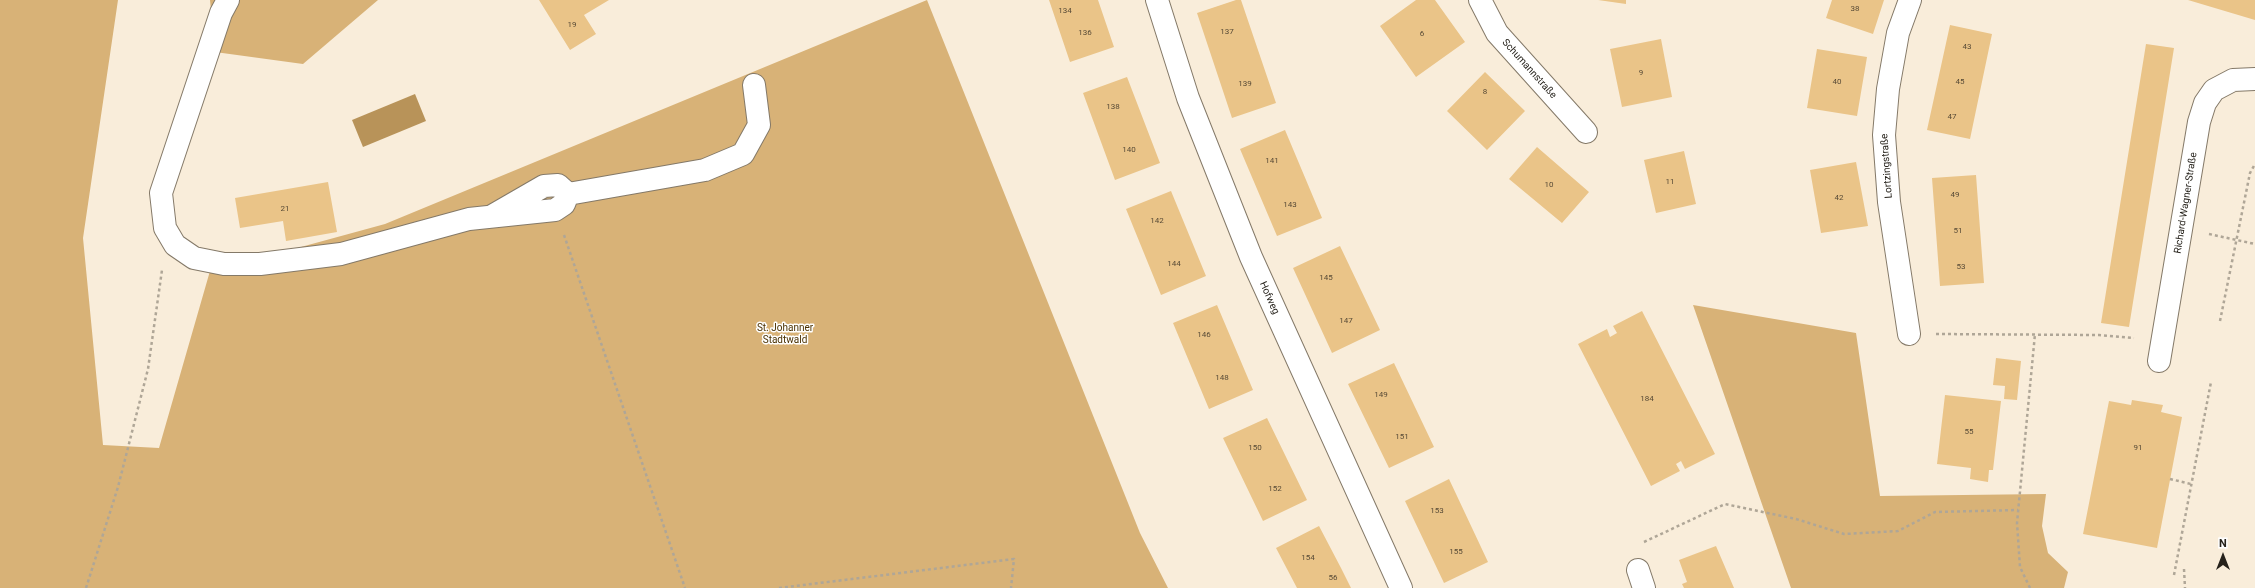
<!DOCTYPE html>
<html>
<head>
<meta charset="utf-8">
<style>
	body { margin:0 }
	#map { position:relative; width:2255px; height:588px; overflow:hidden; background:#f9edda; font-family:Roboto,sans-serif }
	canvas { display:block }
	.north { position:absolute; left:2203px; top:536px; width:40px; height:40px; -webkit-text-stroke:3px #fff; paint-order:stroke; rotate:0deg; font-size:11px; font-weight:700; line-height:16px; text-align:center; color:#26221b }
	.north::after { content:''; display:block; margin:auto; width:14px; height:18px; background:#26221b; clip-path:polygon(50% 0,100% 100%,50% 72%,0 100%) }
</style>
</head>
<body>
<div id="map">
<canvas width="2255" height="588"></canvas>
<div class="north">N</div>
</div>
<script>
const context = document.querySelector('canvas').getContext('2d');
context.lineJoin = 'round';
function fill(path, color) { context.fillStyle = color; context.fill(path, 'evenodd'); }
const poly = rows => new Path2D(rows.map(r => 'M' + r).join(''));
function strokePath(path, color, width, dash) { context.strokeStyle = color; context.lineWidth = width; context.lineCap = dash ? 'butt' : 'round'; context.setLineDash(dash || []); context.stroke(path); }
function write(font, color, halo, rows, align = 'center') {
  context.font = font + ' Roboto,sans-serif'; context.lineWidth = 3; context.setLineDash([]); context.textBaseline = 'middle'; context.strokeStyle = halo; context.fillStyle = color; for (const [text, x, y, turn = 0] of rows) {
    context.save(); context.translate(x, y); context.rotate((+turn || 0) * Math.PI / 180); context.textAlign = isNaN(turn) ? turn : align; if (halo) context.strokeText(text, 0, 0); context.fillText(text, 0, 0); context.restore();
  }
}
fill(poly([
	[0,0,118,0,83,238,103,445,159,448,212,264,268,256,385,224,927,0,1140,533,1168,588,0,588],
	[210,0,378,0,303,64,215,52],
	[1693,305,1856,333,1880,496,2046,494,2042,526,2048,553,2068,572,2064,588,1791,588]
]), '#d8b277');
fill(poly([
	[415,94,426,121,363,147,352,120]
]), '#b89359');
fill(poly([
	[539,0,609,0,584,15,596,34,570,50],
	[1049,0,1098,0,1114,47,1070,62],
	[1236,0,1241,0,1276,103,1232,118,1197,13],
	[1416,0,1435,0,1465,42,1416,77,1380,26],
	[1598,0,1626,0,1626,4],
	[1832,0,1884,0,1873,34,1826,18],
	[2188,0,2255,0,2255,20],
	[1950,25,1992,34,1970,139,1927,130],
	[1661,39,1672,97,1622,107,1610,49],
	[2146,44,2174,48,2129,327,2101,323],
	[1817,49,1867,57,1857,116,1807,108],
	[1485,72,1525,111,1487,150,1447,111],
	[1127,77,1160,163,1115,180,1083,93],
	[1285,130,1322,218,1277,236,1240,149],
	[1537,147,1589,192,1562,223,1509,179],
	[1684,151,1696,204,1656,213,1644,160],
	[1856,162,1868,226,1821,233,1810,170],
	[1976,175,1984,283,1940,286,1932,178],
	[328,182,337,232,286,241,283,221,240,228,235,198],
	[1171,191,1206,276,1161,295,1126,209],
	[1340,246,1380,330,1332,353,1293,268],
	[1217,305,1253,390,1209,409,1173,323],
	[1642,311,1715,454,1685,469,1681,461,1676,464,1680,471,1651,486,1578,344,1607,329,1610,337,1617,333,1613,326],
	[1996,358,2021,361,2017,400,2004,399,2005,386,1993,385],
	[1394,363,1434,447,1389,468,1348,384],
	[1945,395,2001,401,1993,470,1989,470,1988,482,1970,479,1971,468,1937,464],
	[2132,400,2163,405,2161,412,2182,417,2157,548,2083,534,2109,401,2131,405],
	[1267,418,1307,500,1263,521,1223,438],
	[1449,479,1488,562,1444,583,1405,501],
	[1319,526,1341,568,1351,588,1297,588,1276,548],
	[1716,546,1734,588,1684,588,1682,584,1687,582,1679,560]
]), '#eac488');
const minor = poly([
	[228,0,221,13,161,193,165,228,175,245,194,258,224,264,260,264,341,254,469,219,555,210,564,204,568,194,558,185,544,186,492,216],
	[1157,0,1188,98,1251,257,1401,588],
	[1480,0,1497,33,1586,132],
	[568,194,705,170,743,154,759,125,754,85],
	[1909,334,1889,202,1884,135,1888,89,1898,33,1910,0],
	[2159,361,2199,122,2205,103,2214,90,2233,80,2255,79],
	[1638,570,1644,588]
]);
strokePath(minor, '#847968', 24);
strokePath(poly([
	[2209,234,2255,244],
	[564,235,685,588],
	[2220,321,2250,173,2255,164],
	[1936,334,2099,335,2134,338],
	[2170,479,2191,484],
	[1644,542,1725,504,1796,519,1844,534,1898,531,1935,512,2018,510],
	[2184,569,2185,588],
	[2174,575,2211,382],
	[86,588,118,487,148,369,162,270],
	[779,588,1014,559,1011,588],
	[2030,588,2020,567,2017,523,2035,334]
]), '#afa697', 2.5, [3, 3]);
strokePath(minor, '#fff', 22);
write('8px', '#574a36', null, [
	["38",1855,9],
	["134",1065,11],
	["19",572,25],
	["137",1227,32],
	["136",1085,33],
	["6",1422,34],
	["43",1967,47],
	["9",1641,73],
	["40",1837,82],
	["45",1960,82],
	["139",1245,84],
	["8",1485,92],
	["138",1113,107],
	["47",1952,117],
	["140",1129,150],
	["141",1272,161],
	["11",1670,182],
	["10",1549,185],
	["49",1955,195],
	["42",1839,198],
	["143",1290,205],
	["21",285,209],
	["142",1157,221],
	["51",1958,231],
	["144",1174,264],
	["53",1961,267],
	["145",1326,278],
	["147",1346,321],
	["146",1204,335],
	["148",1222,378],
	["149",1381,395],
	["184",1647,399],
	["55",1969,432],
	["151",1402,437],
	["150",1255,448],
	["91",2138,448],
	["152",1275,489],
	["153",1437,511],
	["155",1456,552],
	["154",1308,558],
	["56",1333,578]
]);
write('10px', '#26221b', '#fff', [
	["Schumannstraße",1529,69,48],
	["Lortzingstraße",1887,166,-94],
	["Richard-Wagner-Straße",2186,203,-81],
	["Hofweg",1269,298,66]
]);
write('10px', '#493000', '#fff', [
	["St. Johanner",785,328],
	["Stadtwald",785,340]
]);
</script>
</body>
</html>
